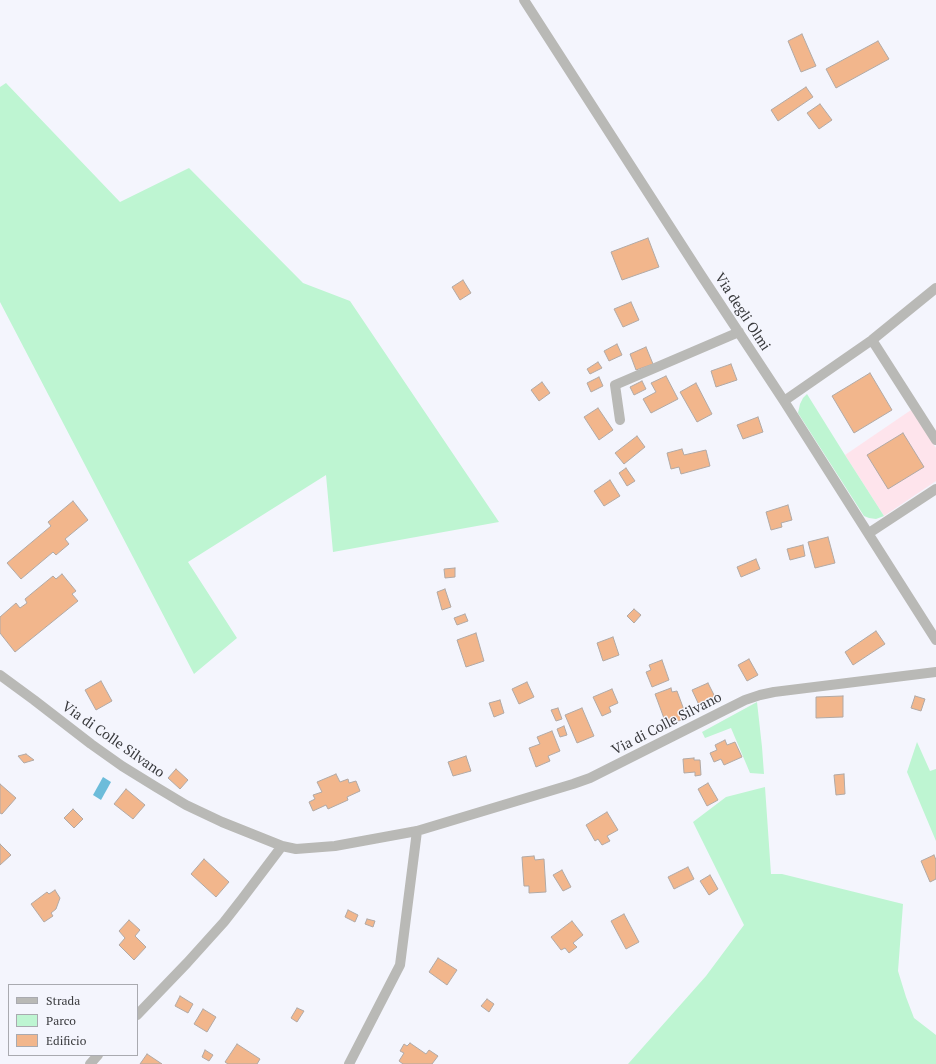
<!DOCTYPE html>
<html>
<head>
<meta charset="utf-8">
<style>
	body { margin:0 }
	#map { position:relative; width:936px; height:1064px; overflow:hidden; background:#f4f5fd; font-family:"PT Serif",serif }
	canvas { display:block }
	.legend { position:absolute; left:8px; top:984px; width:130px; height:72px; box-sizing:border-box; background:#f4f5fd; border:1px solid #a9aab0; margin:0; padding:5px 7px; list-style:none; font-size:12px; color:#38393c }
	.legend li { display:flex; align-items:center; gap:8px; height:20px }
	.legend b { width:20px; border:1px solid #a9aab0 }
</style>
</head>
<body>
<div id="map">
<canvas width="936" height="1064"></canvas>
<ul class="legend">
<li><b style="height:5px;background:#b9b9b6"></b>Strada</li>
<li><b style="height:11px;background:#bef5d2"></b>Parco</li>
<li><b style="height:11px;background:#f2b68c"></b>Edificio</li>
</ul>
</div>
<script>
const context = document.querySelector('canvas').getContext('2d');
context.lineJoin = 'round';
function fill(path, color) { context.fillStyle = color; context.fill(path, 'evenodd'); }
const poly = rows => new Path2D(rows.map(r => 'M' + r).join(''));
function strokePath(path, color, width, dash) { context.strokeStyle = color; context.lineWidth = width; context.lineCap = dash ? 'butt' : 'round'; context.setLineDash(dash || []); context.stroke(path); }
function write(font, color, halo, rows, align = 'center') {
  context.font = font + ' "PT Serif",serif'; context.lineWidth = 3; context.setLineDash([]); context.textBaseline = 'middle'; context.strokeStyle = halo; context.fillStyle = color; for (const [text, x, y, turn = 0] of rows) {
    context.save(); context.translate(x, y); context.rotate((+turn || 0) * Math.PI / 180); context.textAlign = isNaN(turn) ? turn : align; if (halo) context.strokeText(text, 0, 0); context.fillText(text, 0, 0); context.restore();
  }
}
fill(poly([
	[911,410,936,448,936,481,884,516,845,455]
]), '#fee4ec');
fill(poly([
	[6,83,120,202,189,168,303,283,350,301,499,522,333,552,326,475,188,562,237,638,194,674,0,302,0,87],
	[807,394,845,455,884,516,876,519,869,518,864,516,798,413,800,404,803,398],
	[757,702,762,747,764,774,750,773,731,728,705,738,702,732],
	[917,742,930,771,936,769,936,841,907,772],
	[765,787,771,874,782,874,903,904,898,971,906,997,914,1018,936,1035,936,1064,628,1064,706,976,744,925,693,822,726,797]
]), '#bef5d2');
fill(poly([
	[103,777,111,782,101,800,93,795]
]), '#6cbcda');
const building = poly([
	[802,34,816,66,801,72,788,41,802,34],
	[878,41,889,59,836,88,826,69,878,41],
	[806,87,813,97,778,121,771,110,806,87],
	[820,104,832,120,819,129,807,113,820,104],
	[648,238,659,267,622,280,611,252,648,238],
	[463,280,471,293,460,300,452,287,463,280],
	[631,302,639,320,623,327,614,309,631,302],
	[617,344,622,355,609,361,604,351,617,344],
	[646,347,653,364,636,370,630,354,646,347],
	[598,362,602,368,590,374,587,369,598,362],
	[731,364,737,380,716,387,711,371,731,364],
	[870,373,892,410,854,433,832,396,870,373],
	[666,376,678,399,651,413,643,399,656,392,651,383,666,376],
	[599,377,603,386,591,392,587,383,599,377],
	[642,381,646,389,634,395,630,387,642,381],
	[542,382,550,393,539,401,531,390,542,382],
	[696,383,712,414,697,422,680,392,696,383],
	[598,408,613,430,599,440,584,417,598,408],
	[758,417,763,432,743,439,737,425,758,417],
	[903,433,924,467,888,489,867,455,903,433],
	[637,436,645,447,624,464,615,453,637,436],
	[682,449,684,455,706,450,710,466,681,474,679,467,671,469,667,453,682,449],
	[626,468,635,481,627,486,619,473,626,468],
	[610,480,620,496,604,506,594,491,610,480],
	[73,501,88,520,65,539,69,544,56,555,53,552,21,579,7,563,51,526,48,522,73,501],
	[788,505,792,520,781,523,782,527,771,530,766,512,788,505],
	[828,537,835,563,815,568,808,542,828,537],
	[803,545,805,556,790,560,787,549,803,545],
	[756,559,760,569,741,577,737,567,756,559],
	[455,568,455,577,445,578,444,569,455,568],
	[62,574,76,591,72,594,78,601,15,652,0,633,0,617,16,603,20,608,27,603,25,599,53,576,56,579,62,574],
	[445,589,451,607,442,610,437,592,445,589],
	[634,609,641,615,634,623,627,616,634,609],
	[465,614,468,621,457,625,454,618,465,614],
	[876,631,885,644,853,665,845,652,876,631],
	[476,633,484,661,466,667,457,640,476,633],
	[613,637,619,655,603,661,597,643,613,637],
	[749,659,758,675,747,681,738,665,749,659],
	[662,660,669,680,652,687,646,672,651,670,649,665,662,660],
	[101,681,112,701,96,710,85,690,101,681],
	[527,682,534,697,519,704,512,689,527,682],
	[708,683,715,697,699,705,692,690,708,683],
	[671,688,672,692,677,691,687,718,670,724,669,720,665,721,655,694,671,688],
	[612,689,618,703,609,707,611,712,602,716,593,697,612,689],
	[843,696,843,717,816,718,816,697,843,696],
	[915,696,925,699,921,711,911,708,915,696],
	[500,700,504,713,494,717,489,703,500,700],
	[558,708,562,719,556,721,551,710,558,708],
	[582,708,594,736,577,743,565,715,582,708],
	[564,726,567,735,560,737,557,729,564,726],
	[552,731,560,751,548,756,550,761,536,767,529,748,540,744,537,737,552,731],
	[725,740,727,745,735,742,742,757,724,765,721,759,714,762,710,753,717,750,715,745,725,740],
	[26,754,34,760,24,763,18,756,26,754],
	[466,756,471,771,453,776,448,762,466,756],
	[694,758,694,760,700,760,701,775,695,776,695,772,684,773,683,759,694,758],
	[176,769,188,780,180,789,168,778,176,769],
	[336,774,340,782,348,779,349,783,356,781,360,791,347,797,348,800,328,809,326,805,313,811,309,802,315,799,313,795,322,792,317,782,336,774],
	[844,774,845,794,836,795,834,775,844,774],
	[708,783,718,800,707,806,698,789,708,783],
	[0,784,16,798,2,814,0,813,0,784],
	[126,789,145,805,133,819,114,804,126,789],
	[73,809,83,819,74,828,64,818,73,809],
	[607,812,618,830,607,836,610,841,602,845,598,839,595,841,586,825,607,812],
	[0,844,11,855,0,865,0,844],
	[934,855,936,860,936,879,930,882,921,861,934,855],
	[534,856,535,860,544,859,546,892,529,893,529,886,524,886,522,857,534,856],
	[204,859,229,882,216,897,191,874,204,859],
	[688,867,694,879,674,889,668,877,688,867],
	[562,870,571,887,563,891,553,875,562,870],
	[710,875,718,889,709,895,700,881,710,875],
	[55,890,60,898,56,909,51,913,53,916,44,922,31,904,47,892,49,894,55,890],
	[348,910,358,915,355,922,345,917,348,910],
	[624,914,639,942,626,949,611,921,624,914],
	[367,919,375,921,373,927,365,924,367,919],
	[129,920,140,930,135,936,146,947,134,960,119,945,125,938,119,931,129,920],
	[572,921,583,935,573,943,577,947,569,953,565,948,561,950,551,937,572,921],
	[438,958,457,970,447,985,429,972,438,958],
	[180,996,193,1004,188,1013,175,1006,180,996],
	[487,999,494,1004,489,1012,481,1006,487,999],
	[297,1008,304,1011,297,1022,291,1018,297,1008],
	[203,1009,216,1017,207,1032,194,1024,203,1009],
	[410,1043,426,1054,429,1050,438,1056,432,1064,403,1064,399,1061,404,1053,400,1051,404,1044,407,1046,410,1043],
	[237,1044,260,1059,257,1064,228,1064,225,1062,237,1044],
	[205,1050,213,1055,209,1061,202,1057,205,1050],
	[147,1054,162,1064,140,1064,147,1054]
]);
fill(building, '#f2b68c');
strokePath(building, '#b1a9a5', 1);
strokePath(poly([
	[524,0,701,275,784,401,936,640],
	[872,340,936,440],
	[784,401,872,340,936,288],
	[620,420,615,385,739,332],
	[869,533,936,489],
	[0,675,34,700,91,744,122,766,156,787,186,805,222,822,282,846,296,849,335,846,417,831,573,784,590,778,723,711,745,700,760,695,774,692,936,672],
	[137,1015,187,963,224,922,242,899,282,846],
	[90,1064,98,1055],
	[349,1064,400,965,417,831]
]), '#b9b9b6', 10);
write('14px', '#38393c', '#f4f5fd', [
	["Via degli Olmi",742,312,57],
	["Via di Colle Silvano",667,724,-27],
	["Via di Colle Silvano",113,740,35]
]);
</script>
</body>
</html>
